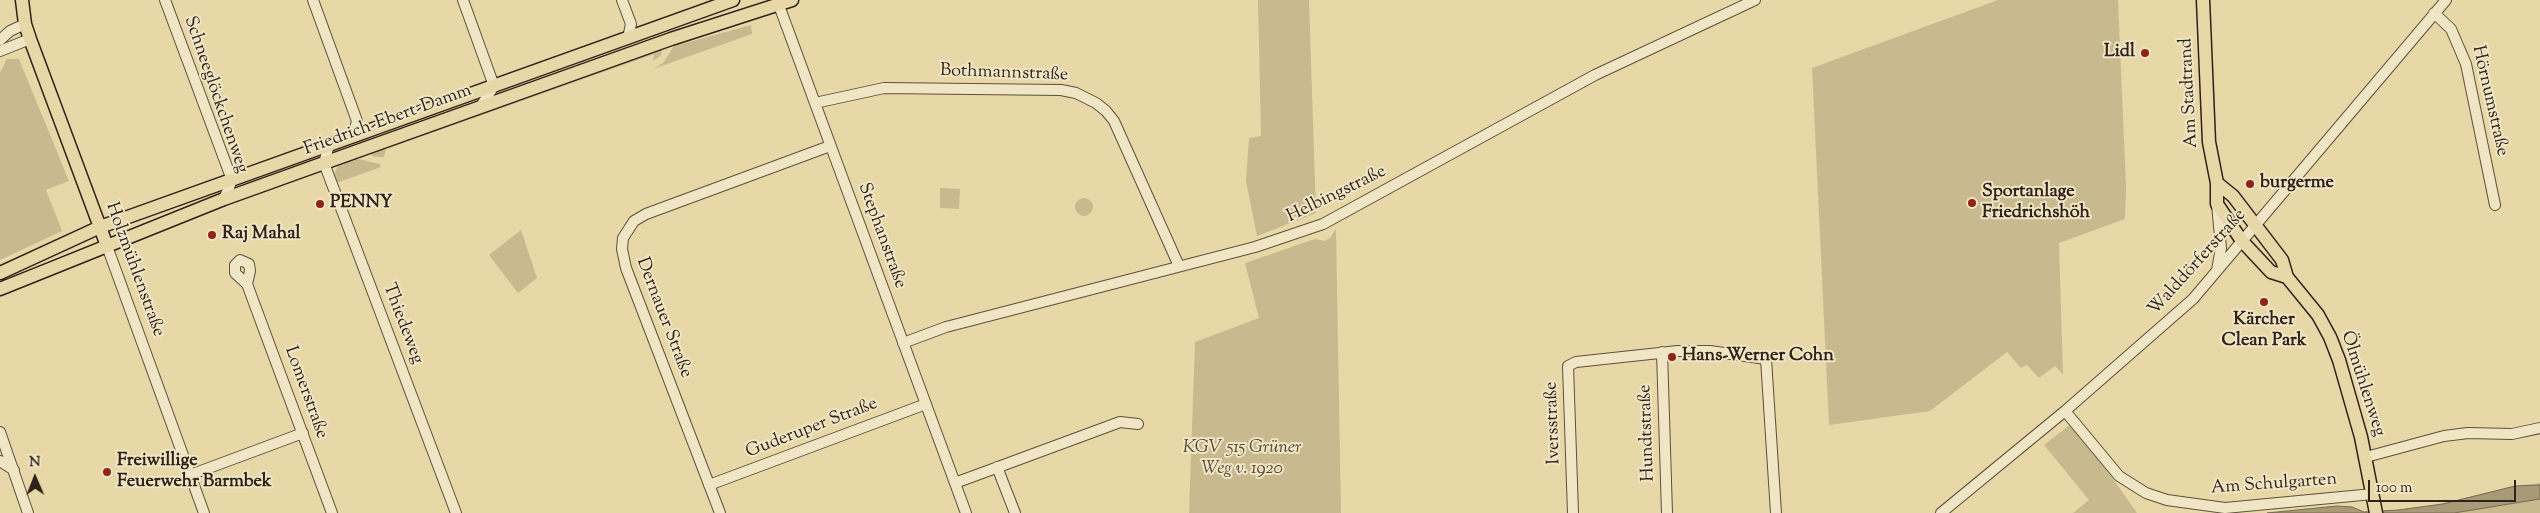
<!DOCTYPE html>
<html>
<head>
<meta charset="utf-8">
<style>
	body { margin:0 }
	#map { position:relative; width:2540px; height:513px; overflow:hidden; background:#e8d8a7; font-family:"Sorts Mill Goudy",serif }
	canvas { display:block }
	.north { position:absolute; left:10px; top:453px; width:50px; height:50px; -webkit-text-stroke:4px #f0e6c6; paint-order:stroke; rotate:359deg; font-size:14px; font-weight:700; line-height:20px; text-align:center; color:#2f2219 }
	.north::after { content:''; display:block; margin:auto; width:18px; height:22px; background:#2f2219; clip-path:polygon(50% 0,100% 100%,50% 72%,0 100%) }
	.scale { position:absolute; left:2368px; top:480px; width:148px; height:22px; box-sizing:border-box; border:2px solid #2f2219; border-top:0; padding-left:6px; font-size:15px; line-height:18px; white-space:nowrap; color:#2f2219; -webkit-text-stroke:4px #f0e6c6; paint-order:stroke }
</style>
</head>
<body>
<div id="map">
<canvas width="2540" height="513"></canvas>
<div class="north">N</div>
<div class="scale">100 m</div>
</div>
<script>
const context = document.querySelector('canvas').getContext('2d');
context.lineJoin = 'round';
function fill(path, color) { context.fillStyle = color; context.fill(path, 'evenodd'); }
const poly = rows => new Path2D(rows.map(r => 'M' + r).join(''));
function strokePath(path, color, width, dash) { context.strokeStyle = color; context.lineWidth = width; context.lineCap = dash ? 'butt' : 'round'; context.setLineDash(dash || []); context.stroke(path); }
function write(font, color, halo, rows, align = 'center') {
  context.font = font + ' "Sorts Mill Goudy",serif'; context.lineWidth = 4; context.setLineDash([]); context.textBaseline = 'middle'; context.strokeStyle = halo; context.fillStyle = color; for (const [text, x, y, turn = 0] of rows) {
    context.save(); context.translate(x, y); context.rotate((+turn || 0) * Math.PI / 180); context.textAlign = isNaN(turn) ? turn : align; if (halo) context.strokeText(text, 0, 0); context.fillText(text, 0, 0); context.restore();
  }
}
fill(poly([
	[1258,0,1309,0,1316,213,1257,236,1246,181,1249,138,1261,136],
	[1998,0,2118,0,2126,187,2125,219,2059,243,2063,375,2055,366,2039,378,2027,365,2021,368,2007,352,1930,411,1829,425,1812,68],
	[751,25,752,34,653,69,663,63,674,46],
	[663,47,661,55,656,59,653,60,654,54,386,149,384,157,374,157,368,152],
	[7,59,19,59,69,181,46,190,62,231,0,260,0,73],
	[354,158,380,164,381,167,336,183,334,175,338,165],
	[940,188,960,189,959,209,940,208],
	'1075 207a9 9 0 1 1 18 0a9 9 0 1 1-18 0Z',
	[1336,229,1341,513,1189,513,1195,342,1259,318,1245,263,1315,239,1325,241,1330,238],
	[521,230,537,278,518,293,489,255],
	[2071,424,2113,479,2137,513,2073,513,2089,500,2044,445],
	[2540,483,2540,513,2399,513,2515,486]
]), '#c9b98f');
const water = poly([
	[2540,485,2540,499,2454,513,2267,513,2337,506,2352,507,2364,512,2398,510,2443,504,2515,486,2540,485]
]);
fill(water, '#a99a77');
strokePath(water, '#786a51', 1);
const minor = poly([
	[165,0,232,180,224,199],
	[313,0,357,121,353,136],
	[463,0,494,86,481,106],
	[622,0,631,24,628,38],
	[777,0,966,513],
	[2434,13,2451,29,2466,64,2495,205],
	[0,40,10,31,25,24],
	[0,51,30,39],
	[815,103,884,88,1061,90,1076,93,1096,103,1106,111,1114,121,1179,266],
	[329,145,324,163,456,513],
	[107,246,204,513],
	[2217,270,2221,248,2217,204],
	[247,284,250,271,249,264,240,260,235,265,235,273,247,284,332,513],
	[903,343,946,327,1255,247,1323,224,1595,75,1755,0],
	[1662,352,1667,513],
	[2065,411,2119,476,2146,493,2167,500,2225,508,2373,494],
	[0,432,28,513],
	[2366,457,2444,436,2468,433,2512,434,2540,428],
	[0,461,14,470],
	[997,467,1015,513],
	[190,475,303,433],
	[955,483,1120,422,1138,424],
	[709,485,926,404],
	[720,513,626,268,622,249,623,238,634,221,646,214,830,146],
	[1573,513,1568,366,1576,362,1678,351,1710,351,1766,359,1776,513],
	[1941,513,2065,411,2193,299,2446,0]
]);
const major = poly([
	[22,0,25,24,30,39,107,246],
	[2203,0,2209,142,2217,183,2217,204,2242,241,2271,272,2287,277],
	[2217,183,2233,196,2282,260,2287,277,2318,315,2330,337,2339,360,2361,437,2376,513],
	[0,273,100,227,733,0],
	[0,289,224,199,324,163,671,39,792,0]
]);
strokePath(minor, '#5d503c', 12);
strokePath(major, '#2f2219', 15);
strokePath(minor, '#f0e6c6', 10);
strokePath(major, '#e8d8a7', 12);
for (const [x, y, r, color] of [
	[2145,53,5,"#8f2418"],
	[2250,184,5,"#8f2418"],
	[1972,203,5,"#8f2418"],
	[320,204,5,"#8f2418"],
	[212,235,5,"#8f2418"],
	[2264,302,5,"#8f2418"],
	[1672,357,5,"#8f2418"],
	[107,472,5,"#8f2418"]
]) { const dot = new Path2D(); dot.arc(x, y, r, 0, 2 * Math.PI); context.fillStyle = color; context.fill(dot); strokePath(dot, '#f0e6c6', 2); }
write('bold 18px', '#2f2219', '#f0e6c6', [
	["Lidl",2135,53,"right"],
	["burgerme",2260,184],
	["Sportanlage",1982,193],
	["Friedrichshöh",1982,214],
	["PENNY",330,204],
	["Raj Mahal",222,235],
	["Kärcher",2264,321,"center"],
	["Clean Park",2264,342,"center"],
	["Hans-Werner Cohn",1682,357],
	["Freiwillige",117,462],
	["Feuerwehr Barmbek",117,483]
], 'left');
write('18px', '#2f2219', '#f0e6c6', [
	["Bothmannstraße",1004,74,2],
	["Am Stadtrand",2190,93,-93],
	["Schneeglöckchenweg",215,95,71],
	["Hörnumstraße",2489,101,77],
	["Friedrich-Ebert-Damm",388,121,-20],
	["Helbingstraße",1337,195,-26],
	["Stephanstraße",881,236,70],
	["Walddörferstraße",2198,263,-48],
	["Holzmühlenstraße",134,270,70],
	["Dernauer Straße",663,318,69],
	["Thiedeweg",402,324,69],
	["Ölmühlenweg",2362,384,72],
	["Lomerstraße",305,393,70],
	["Iversstraße",1554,423,-92],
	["Guderuper Straße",812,429,-21],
	["Hundtstraße",1648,433,-92],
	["Am Schulgarten",2274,485,-4]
]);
write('italic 18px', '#564836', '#f0e6c6', [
	["KGV 515 Grüner",1242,449],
	["Weg v. 1920",1242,470]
]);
</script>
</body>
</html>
